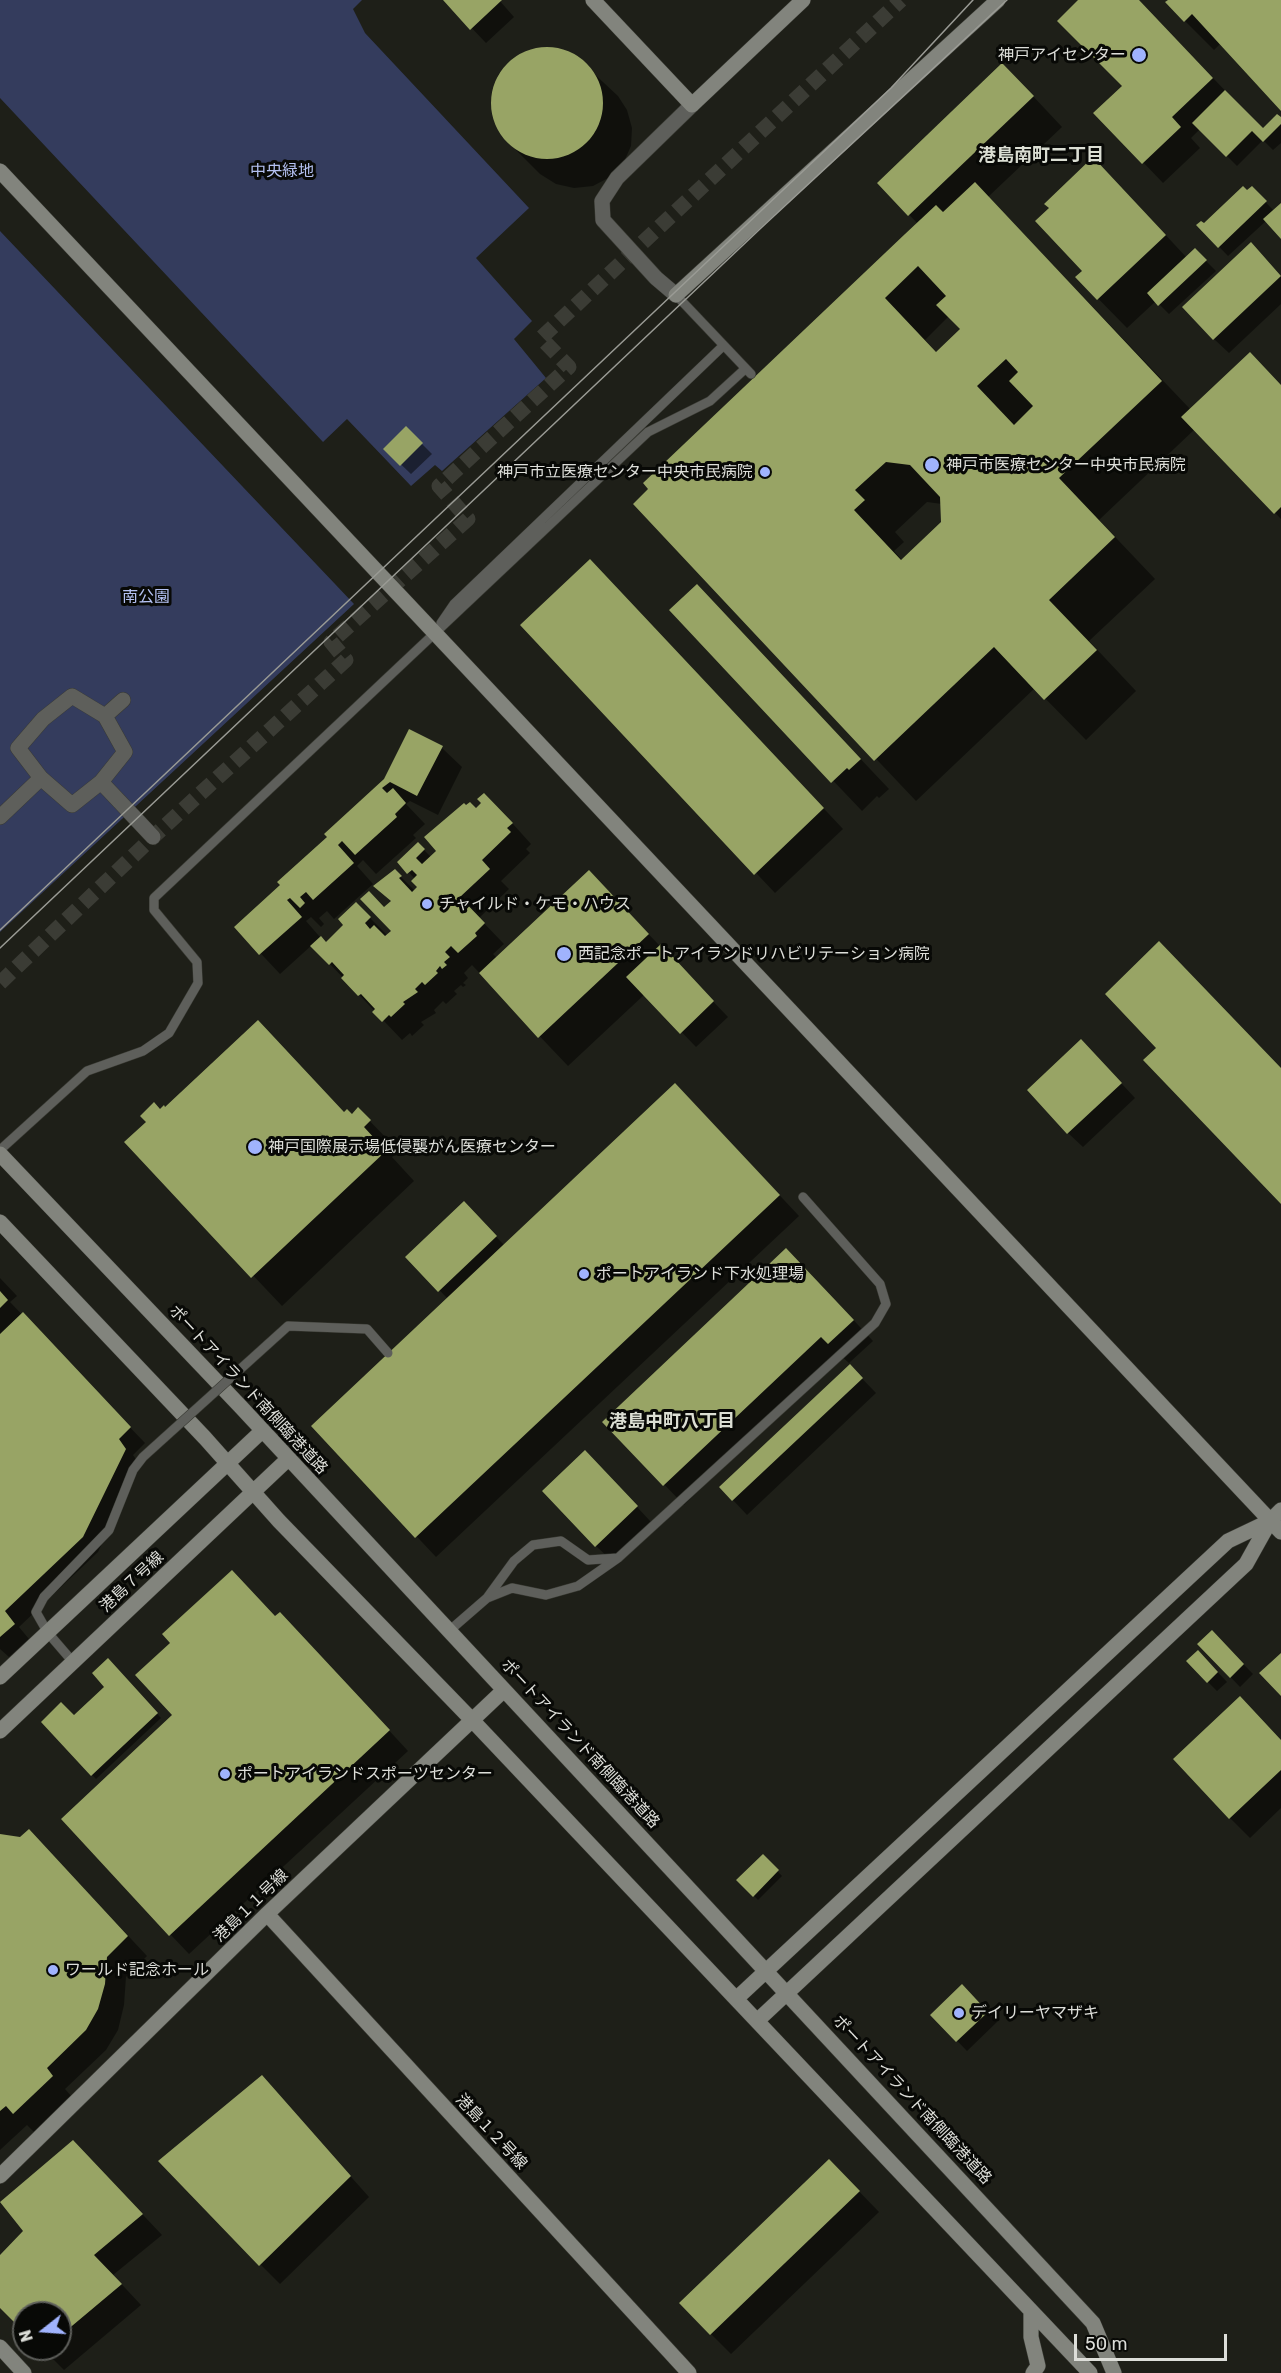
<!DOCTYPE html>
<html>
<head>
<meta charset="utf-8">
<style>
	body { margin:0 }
	#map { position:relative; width:1281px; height:2373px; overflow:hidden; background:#1e1f18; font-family:Rubik,sans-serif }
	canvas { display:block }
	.north { position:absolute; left:12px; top:2301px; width:60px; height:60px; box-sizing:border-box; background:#080906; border:2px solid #5d5e5a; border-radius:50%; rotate:253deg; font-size:16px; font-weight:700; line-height:24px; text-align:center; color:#ddded9 }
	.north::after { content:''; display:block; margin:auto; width:21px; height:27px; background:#a0b3fd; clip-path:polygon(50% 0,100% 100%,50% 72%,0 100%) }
	.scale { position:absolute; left:1074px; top:2334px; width:153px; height:27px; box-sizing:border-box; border:3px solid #ddded9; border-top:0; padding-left:8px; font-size:18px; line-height:21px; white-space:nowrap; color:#ddded9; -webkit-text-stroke:4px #080906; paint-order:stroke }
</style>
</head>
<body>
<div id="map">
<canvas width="1281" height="2373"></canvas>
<div class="north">N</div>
<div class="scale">50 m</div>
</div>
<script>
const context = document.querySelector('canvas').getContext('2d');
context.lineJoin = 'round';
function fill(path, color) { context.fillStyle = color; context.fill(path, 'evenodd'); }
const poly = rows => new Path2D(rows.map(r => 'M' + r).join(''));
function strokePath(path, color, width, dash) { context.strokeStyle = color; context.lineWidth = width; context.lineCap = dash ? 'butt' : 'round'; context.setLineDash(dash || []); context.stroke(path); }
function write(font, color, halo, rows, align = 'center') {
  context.font = font + ' Rubik,"Noto Sans JP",sans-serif'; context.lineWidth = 6; context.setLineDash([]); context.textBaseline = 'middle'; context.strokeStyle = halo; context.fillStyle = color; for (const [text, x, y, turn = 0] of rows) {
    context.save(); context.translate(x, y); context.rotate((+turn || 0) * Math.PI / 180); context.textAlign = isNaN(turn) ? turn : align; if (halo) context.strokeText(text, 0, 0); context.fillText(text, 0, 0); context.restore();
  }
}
fill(poly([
	[0,0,362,0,353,9,365,33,529,208,476,258,532,321,514,339,546,378,442,471,435,465,411,486,347,419,323,442,0,98],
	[0,231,354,604,0,932]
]), '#343c5d');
fill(poly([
	[445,0,499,0,514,17,486,43],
	[1081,0,1138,0,1263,130,1281,119,1281,143,1273,150,1263,140,1237,166,1200,129,1191,138,1200,148,1163,183,1096,113,1124,86],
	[1170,0,1281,0,1281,109,1221,43,1214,50,1185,21],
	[541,48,558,48,574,55,618,96,627,110,632,128,631,146,623,164,610,177,593,186,574,188,556,184,540,174,510,144,498,129,492,111,493,92,498,75,509,62,524,52],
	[1031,94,1062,127,988,197,1191,410,1281,385,1281,519,1195,429,1099,520,1155,579,1089,641,1136,691,1086,740,1035,688,916,801,635,504,918,224,879,183],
	[949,316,962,329,937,353,925,340],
	[927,502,942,504,943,523,902,560,894,551,904,542,895,532],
	[1122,188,1187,258,1195,250,1216,271,1169,314,1156,301,1127,328,1077,277,1084,271],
	[1252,188,1274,211,1281,205,1281,237,1266,221,1228,256,1198,225,1204,225],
	[1266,259,1281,276,1281,304,1229,353,1214,339],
	[406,428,432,454,411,474,385,449],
	[610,581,843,829,775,893,522,625],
	[697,586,889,789,879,798,877,796,862,811,671,610],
	[442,748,462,767,438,815,410,801,406,804,425,824,413,835,416,838,376,874,363,860,357,866,373,884,334,919,327,911,319,918,324,924,321,927,311,917,306,921,326,944,345,925,356,904,388,936,393,931,385,909,392,902,375,886,395,871,415,891,419,888,415,879,399,862,418,844,431,857,476,810,504,814,531,844,526,849,530,853,501,881,509,889,479,918,504,944,493,954,497,958,589,872,728,1017,696,1047,645,994,568,1066,472,965,464,973,468,978,463,983,466,985,463,987,461,985,454,991,457,994,446,1004,443,1001,434,1010,436,1013,421,1022,424,1025,412,1036,410,1033,402,1040,312,945,280,974,236,927,282,885,385,780],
	[287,1051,345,1113,352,1116,358,1109,399,1151,392,1157,414,1181,282,1306,127,1142,160,1111],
	[1096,1056,1135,1098,1083,1147,1068,1133],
	[695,1105,799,1216,436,1557,313,1426,448,1299,407,1257,478,1218,505,1246],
	[806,1269,873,1341,849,1363,841,1356,684,1505,604,1422],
	[0,1278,17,1296,10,1302,145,1443,133,1455,140,1465,98,1552,19,1627,29,1639,9,1657,0,1649],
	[850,1366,876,1393,747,1515,733,1500],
	[600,1467,651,1522,611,1560,596,1546],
	[276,1618,300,1634,408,1751,189,1954,170,1934,174,1715],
	[1212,1632,1253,1674,1240,1687,1199,1644],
	[108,1661,161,1718,96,1779,43,1722,74,1717,107,1687],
	[1208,1662,1227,1682,1217,1691,1208,1682],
	[1281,1741,1281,1808,1250,1838,1230,1818],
	[0,1836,49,1851,147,1956,126,1977,124,2005,118,2030,106,2050,65,2089,72,2097,34,2132,27,2125,0,2150],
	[763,1856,782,1876,758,1900,739,1880],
	[962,1986,997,2022,967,2051,932,2015],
	[262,2077,369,2197,280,2284,260,2264],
	[93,2162,162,2235,113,2275,141,2305,64,2370,43,2349,60,2349,60,2313,24,2313,24,2330,0,2305,0,2257],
	[849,2181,879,2212,731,2354,711,2334]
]), '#0007');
fill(poly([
	[443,0,502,0,470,30],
	[1078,0,1139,0,1213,78,1172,117,1181,127,1142,164,1093,113,1122,86,1057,21],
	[1168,0,1281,0,1281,111,1192,14,1184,22,1165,2],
	'491 103a56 56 0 1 1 112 0a56 56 0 1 1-112 0Z',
	[1002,63,1034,96,908,216,877,183],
	[1225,90,1263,128,1277,114,1281,117,1281,124,1263,142,1252,131,1226,157,1192,123],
	[1093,157,1166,235,1097,300,1075,277,1082,271,1035,221,1049,208,1044,204],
	[975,182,1162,381,1059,478,1115,537,1049,600,1097,650,1044,700,994,647,874,761,633,504,648,489,643,483,905,234,936,205,943,212],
	[918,266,946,296,936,305,960,329,936,352,885,298],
	[1006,359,1018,372,1009,381,1033,406,1014,425,977,386],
	[886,462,910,465,940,497,941,522,901,560,854,510,865,500,855,490],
	[1243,186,1247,190,1252,186,1267,201,1218,248,1196,225,1201,221,1204,223],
	[1281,203,1281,239,1263,219],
	[1251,242,1281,276,1213,340,1182,307],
	[1195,248,1207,260,1158,306,1147,293],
	[1250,352,1281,385,1281,507,1274,514,1181,417],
	[406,426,423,443,400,466,383,449],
	[590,559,824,808,754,875,520,625],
	[697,584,861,759,849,770,847,768,831,783,669,610],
	[409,729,443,746,417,796,390,782,382,788,387,793,393,788,406,803,395,814,397,817,355,855,342,841,338,845,354,863,313,900,306,892,300,897,305,903,300,908,290,898,287,900,302,917,259,955,234,927,280,885,277,882,327,837,324,834,384,779],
	[484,793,513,823,507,828,511,832,482,860,490,869,460,897,485,923,475,933,477,936,458,953,451,946,445,952,450,957,444,962,447,965,442,969,440,966,436,971,438,973,425,985,422,982,415,989,418,992,403,1002,405,1004,391,1017,389,1015,382,1022,372,1012,375,1009,361,994,358,996,341,978,344,975,332,962,329,965,310,946,321,936,326,942,343,925,338,919,356,902,371,917,365,923,370,929,374,925,385,936,391,931,360,899,369,891,384,907,391,901,373,886,395,869,402,876,399,878,412,892,417,887,411,881,417,875,412,870,407,874,397,862,418,842,425,849,416,858,422,864,436,851,424,837,464,803,466,805,470,802,476,808,481,803,477,799],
	[589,870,649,934,538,1038,479,973],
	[1159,941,1281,1068,1281,1204,1143,1060,1156,1048,1105,994],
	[661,944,714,1001,680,1034,626,977],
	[258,1020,344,1112,347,1109,352,1114,358,1107,371,1120,364,1127,386,1151,251,1278,124,1142,146,1122,140,1116,154,1102,160,1109,164,1105,165,1107],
	[1081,1039,1122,1083,1067,1134,1027,1090],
	[675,1083,780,1195,415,1538,311,1426],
	[464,1201,497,1236,438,1292,405,1257],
	[786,1248,854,1320,828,1344,821,1337,663,1486,602,1422],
	[0,1291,8,1300,0,1308],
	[23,1312,131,1427,119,1439,126,1449,83,1537,5,1611,15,1624,0,1637,0,1334],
	[850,1364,863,1378,732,1501,719,1487],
	[585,1450,638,1506,595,1547,542,1491],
	[232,1570,275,1616,280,1612,390,1730,169,1936,61,1819,172,1715,135,1675,170,1643,162,1634],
	[1212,1630,1244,1664,1230,1678,1197,1644],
	[1198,1650,1218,1672,1207,1683,1186,1661],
	[1281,1653,1281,1696,1259,1673],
	[108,1658,158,1713,91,1776,41,1722,61,1702,74,1715,104,1687,92,1673],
	[1240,1696,1281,1740,1281,1770,1229,1819,1173,1759],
	[29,1829,128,1936,107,1957,105,1984,98,2009,86,2030,47,2068,53,2076,13,2114,6,2106,0,2111,0,1834,20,1837],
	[763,1854,779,1870,753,1897,736,1880],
	[962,1984,988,2012,956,2042,930,2015],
	[262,2075,351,2176,259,2266,158,2161],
	[73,2140,143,2214,94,2255,122,2284,60,2336,60,2313,24,2313,24,2332,0,2308,0,2255,23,2231,0,2202],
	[829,2159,860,2191,710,2335,679,2303]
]), '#98a465');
strokePath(poly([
	[0,983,153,837,346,660,331,642,468,519,439,486,569,367,541,338,901,0]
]), '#3b3c35', 15, [15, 8]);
const lane = poly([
	[676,295,751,374],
	[441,623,454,604,723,346],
	[0,1150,87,1071,143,1051,169,1033,198,983,197,962,154,910,154,898,648,432,710,401,745,369],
	[44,1597,36,1612,48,1633,73,1662],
	[487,1598,512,1588,546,1595,578,1586,618,1558,875,1323,886,1304,880,1284,803,1197],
	[449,1631,487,1598,514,1561,533,1545,561,1541,588,1560,618,1558]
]);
const street = poly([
	[676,295,656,278,603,220,602,201,617,178,692,105],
	[72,696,105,716,125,752,101,782,72,805,41,778,18,748,43,719,72,696],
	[105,716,123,700],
	[101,782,153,837],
	[0,817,41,778]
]);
const secondary = poly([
	[593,0,692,105,803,0],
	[0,171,1281,1532],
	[676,295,998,0],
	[0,1154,240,1406,1093,2323,1114,2373],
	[0,1222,205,1438,279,1521,472,1720,1090,2373],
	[0,1677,262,1431],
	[0,1731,288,1459],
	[267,1914,689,2373],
	[736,1999,1228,1541,1270,1521,1281,1510],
	[757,2021,1246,1564,1270,1521],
	[0,2176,267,1914,504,1690],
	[1031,2311,1031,2337,1038,2366,1033,2373],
	[0,2347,24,2373]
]);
strokePath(lane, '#393a33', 10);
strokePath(street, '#393a33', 16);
strokePath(secondary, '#393a33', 16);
strokePath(lane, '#5e5f5b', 9);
strokePath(street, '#5e5f5b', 15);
strokePath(secondary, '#82847d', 15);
strokePath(poly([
	[0,930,891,88,973,0],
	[0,948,761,228,1007,0]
]), '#9a9b95', 1.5);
const laneBridge = poly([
	[44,1597,109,1530,133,1470,143,1457,288,1326,367,1329,388,1353]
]);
strokePath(laneBridge, '#393a33', 10, []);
strokePath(laneBridge, '#5e5f5b', 9);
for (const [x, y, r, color] of [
	[1139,55,8,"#a0b3fd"],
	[932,465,8,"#a0b3fd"],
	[765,472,6,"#a0b3fd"],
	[427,904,6,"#a0b3fd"],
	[564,954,8,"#a0b3fd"],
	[255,1147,8,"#a0b3fd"],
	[584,1274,6,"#a0b3fd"],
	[225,1774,6,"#a0b3fd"],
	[53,1970,6,"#a0b3fd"],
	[959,2013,6,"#a0b3fd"]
]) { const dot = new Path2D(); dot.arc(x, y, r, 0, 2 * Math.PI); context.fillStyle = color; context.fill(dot); strokePath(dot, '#080906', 2); }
write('16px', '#ddded9', '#080906', [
	["神戸アイセンター",1126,55,"right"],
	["神戸市医療センター中央市民病院",946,465],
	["神戸市立医療センター中央市民病院",753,472,"right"],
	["チャイルド・ケモ・ハウス",439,904],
	["西記念ポートアイランドリハビリテーション病院",578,954],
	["神戸国際展示場低侵襲がん医療センター",268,1147],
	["ポートアイランド下水処理場",596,1274],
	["ポートアイランドスポーツセンター",237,1774],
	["ワールド記念ホール",65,1970],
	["デイリーヤマザキ",971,2013]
], 'left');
write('16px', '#b4c1f2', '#080906', [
	["中央緑地",282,171],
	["南公園",146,597]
]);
write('16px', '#ddded9', '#080906', [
	["ポートアイランド南側臨港道路",248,1390,47],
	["港島７号線",132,1582,-43],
	["ポートアイランド南側臨港道路",580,1744,47],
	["港島１１号線",251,1906,-44],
	["ポートアイランド南側臨港道路",912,2100,47],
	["港島１２号線",491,2132,47]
]);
write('bold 18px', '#dbded3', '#080906', [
	["港島南町二丁目",1041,156],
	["港島中町八丁目",672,1422]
]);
</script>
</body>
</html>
